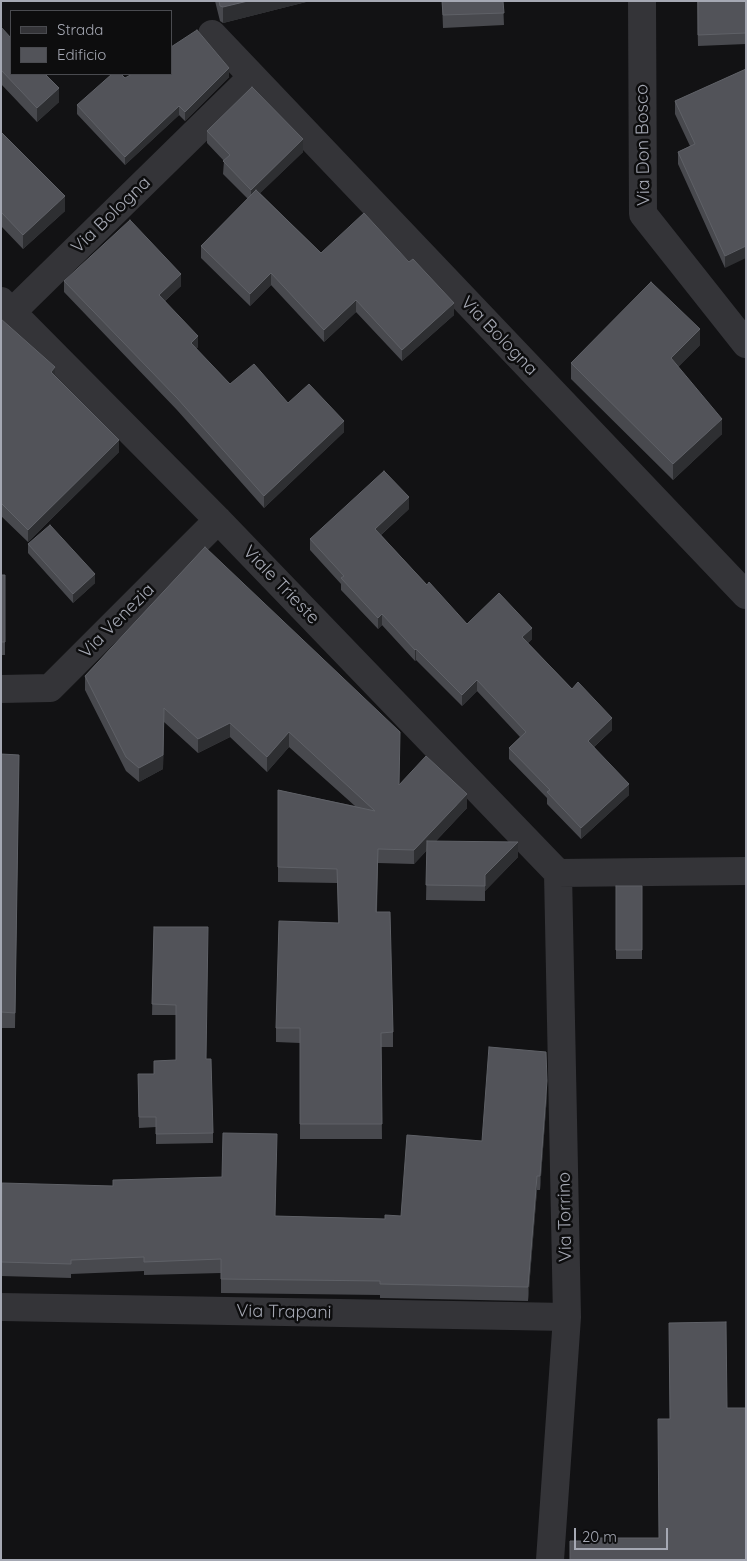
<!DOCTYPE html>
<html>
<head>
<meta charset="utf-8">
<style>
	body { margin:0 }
	#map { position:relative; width:747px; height:1561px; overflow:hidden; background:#121214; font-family:Quicksand,sans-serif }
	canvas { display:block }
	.frame { position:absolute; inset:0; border:2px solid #a5a8b3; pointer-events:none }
	.legend { position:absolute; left:10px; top:10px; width:162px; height:65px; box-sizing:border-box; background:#0d0d0e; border:1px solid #4a4b50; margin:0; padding:6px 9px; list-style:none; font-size:15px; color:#a5a8b3 }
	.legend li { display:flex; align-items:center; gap:10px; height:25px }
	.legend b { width:25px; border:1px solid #4a4b50 }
	.scale { position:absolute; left:574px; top:1528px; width:94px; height:22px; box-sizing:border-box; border:2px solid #a5a8b3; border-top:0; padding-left:6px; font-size:15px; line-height:18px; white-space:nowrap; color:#a5a8b3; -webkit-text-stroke:4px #0d0d0e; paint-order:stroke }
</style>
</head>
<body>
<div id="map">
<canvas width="747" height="1561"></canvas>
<div class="frame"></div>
<ul class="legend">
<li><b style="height:6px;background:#343438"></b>Strada</li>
<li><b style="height:14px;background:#525359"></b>Edificio</li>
</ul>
<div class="scale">20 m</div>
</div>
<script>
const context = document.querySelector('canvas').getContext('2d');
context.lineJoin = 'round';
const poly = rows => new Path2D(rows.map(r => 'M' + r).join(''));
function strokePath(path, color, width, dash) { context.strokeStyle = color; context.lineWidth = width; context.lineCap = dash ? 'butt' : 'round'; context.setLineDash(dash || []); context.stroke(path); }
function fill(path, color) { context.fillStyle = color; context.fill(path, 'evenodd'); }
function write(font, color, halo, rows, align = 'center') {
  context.font = font + ' Quicksand,sans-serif'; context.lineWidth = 5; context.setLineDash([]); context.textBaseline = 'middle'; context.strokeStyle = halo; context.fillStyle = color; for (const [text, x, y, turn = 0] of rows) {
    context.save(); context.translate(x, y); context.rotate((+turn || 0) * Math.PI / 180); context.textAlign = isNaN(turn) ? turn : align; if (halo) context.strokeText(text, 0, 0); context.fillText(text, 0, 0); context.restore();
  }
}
strokePath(poly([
	[642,1,643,214,746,344],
	[212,34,746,595],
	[1,301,218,520,558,873],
	[12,312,252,77],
	[1,689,50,688,218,520],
	[558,873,746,871],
	[1,1307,567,1317],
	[550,1560,567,1317,558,873]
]), '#343438', 28);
fill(poly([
	[215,1,306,1,306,2,223,23,220,21],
	[442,1,503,1,504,25,443,28],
	[697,1,746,1,746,44,698,46],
	[1,27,59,102,37,122,1,84],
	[746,69,725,268,678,164,678,152,690,146,675,114,675,101],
	[229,77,185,121,179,115,125,165,77,114,77,105,125,78],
	[207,131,303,152,260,193,321,253,454,315,402,361,356,312,324,342,271,285,250,306,201,258,201,246,248,199,223,174,224,161,207,143],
	[1,132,65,211,23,249,1,226],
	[64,281,181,286,165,301,198,347,196,349,230,384,288,403,344,432,264,508,177,410,64,292],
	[1,319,55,376,119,452,28,542,1,516],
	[700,345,678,367,722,434,673,480,571,379,571,363],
	[409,509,381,535,427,585,467,624,532,639,528,643,612,730,594,747,629,795,581,839,547,804,547,798,509,759,509,748,520,737,477,691,462,706,416,660,415,661,382,625,378,629,341,590,341,584,310,550,310,539],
	[28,544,95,583,73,603,28,553],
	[205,547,399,784,467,808,436,841,518,857,485,891,485,901,426,900,427,850,414,864,378,863,377,912,393,1032,393,1047,381,1047,382,1139,300,1139,300,1043,276,1042,276,1028,338,923,337,883,278,882,278,790,355,806,289,747,267,772,230,737,198,753,164,722,163,769,139,782,126,771,85,690,85,676],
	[1,575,5,575,5,655,1,655],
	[1,754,19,755,15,1028,1,1028],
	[616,886,642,886,642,959,616,959],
	[154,927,206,1059,213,1133,213,1143,156,1144,156,1127,139,1128,138,1074,154,1074,176,1060,176,1015,152,1015],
	[547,1095,540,1190,537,1190,528,1301,380,1298,380,1295,221,1293,221,1273,144,1275,144,1271,71,1274,71,1278,1,1276,1,1215,276,1216,385,1219,401,1216,482,1141]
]), '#48494e');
fill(poly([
	[248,1,306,1,306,2,223,23,223,7],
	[229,68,229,77,185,121,185,112],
	[59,88,59,102,37,122,37,108],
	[179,106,179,115,125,165,125,157],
	[303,139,303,152,251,202,251,190],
	[65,196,65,211,23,249,23,235],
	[746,246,746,258,725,268,725,256],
	[271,273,271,285,250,306,250,294],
	[181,274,181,286,159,306,159,295],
	[356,300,356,312,324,342,324,330],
	[454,303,454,315,402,361,402,350],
	[700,329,700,345,671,374,671,358],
	[198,336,198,347,191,355,191,343],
	[55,367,55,380,51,372],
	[722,419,722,434,673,480,673,464],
	[344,421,344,432,264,508,264,496],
	[119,440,119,452,28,542,28,530],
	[409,497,409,509,375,540,375,529],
	[95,574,95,583,73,603,73,594],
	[382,614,382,625,378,629,378,618],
	[532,628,532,639,522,648,522,637],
	[416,649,416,660,415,661,415,650],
	[477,680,477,691,462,706,462,695],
	[164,708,163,769,139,782,139,768],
	[612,718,612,730,588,752,588,741],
	[230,723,230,737,198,753,198,739],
	[289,732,289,747,267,772,267,757],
	[629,784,629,795,581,839,581,828],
	[467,794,467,808,414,864,414,850],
	[518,842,518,857,485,891,485,901,485,875],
	[547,1081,547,1095,540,1190,540,1176],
	[537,1176,537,1190,528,1301,528,1287]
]), '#2e2f32');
const building = poly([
	[219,1,248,1,223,7,220,6,219,1],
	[442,1,503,1,504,13,443,15,442,1],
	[698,1,746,1,746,33,698,35,698,1],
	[1,27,11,38,11,74,45,74,59,88,37,108,1,70,1,27],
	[197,30,229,68,185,112,179,106,125,157,77,105,112,74,121,74,125,78,132,74,171,74,171,47,197,30],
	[746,69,746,246,725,256,678,152,695,144,675,101,746,69],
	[252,87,303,139,251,190,223,161,230,155,207,131,252,87],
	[1,132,65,196,23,235,1,212,1,132],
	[256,190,321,253,364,213,409,262,413,259,454,303,402,350,356,300,324,330,271,273,250,294,201,246,256,190],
	[130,220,181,274,159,295,198,336,191,343,230,384,254,364,288,403,309,384,344,421,264,496,177,398,64,281,130,220],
	[651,282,700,329,671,358,722,419,673,464,571,363,651,282],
	[1,319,55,367,51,372,119,440,28,530,1,503,1,319],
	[384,471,409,497,375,529,427,585,429,582,467,624,499,593,532,628,522,637,572,689,578,682,612,718,588,741,629,784,581,828,547,792,550,790,509,748,526,732,477,680,462,695,416,649,415,650,382,614,378,618,341,578,344,576,310,539,384,471],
	[50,525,95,574,73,594,28,544,50,525],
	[205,547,400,732,399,785,426,756,467,794,414,850,378,849,376,912,390,912,393,1032,381,1033,382,1124,300,1124,300,1028,276,1028,279,921,339,923,337,869,278,867,278,790,375,811,289,732,267,757,230,723,198,739,164,708,163,755,139,768,126,757,85,676,205,547],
	[1,575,5,575,5,642,1,642,1,575],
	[1,754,19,755,15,1013,1,1012,1,754],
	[427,841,518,842,485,875,485,886,426,885,427,841],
	[616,886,642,886,642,950,616,950,616,886],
	[154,927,208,927,206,1059,211,1059,213,1133,156,1134,156,1117,139,1117,138,1074,154,1074,154,1061,176,1060,176,1005,152,1004,154,927],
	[489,1047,546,1052,547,1081,540,1176,537,1176,528,1287,380,1284,380,1281,221,1279,221,1259,144,1262,144,1257,71,1260,71,1264,1,1262,2,1183,113,1186,113,1180,222,1177,223,1133,277,1134,275,1216,385,1219,385,1215,401,1216,407,1135,482,1141,489,1047],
	[726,1322,727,1408,746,1408,746,1560,570,1560,570,1541,599,1541,599,1538,659,1538,658,1419,670,1419,669,1323,726,1322]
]);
fill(building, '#525359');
strokePath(building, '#5f6167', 1);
write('18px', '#a5a8b3', '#0d0d0e', [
	["Via Don Bosco",643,145,-91],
	["Via Bologna",111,215,-44],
	["Via Bologna",499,336,46],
	["Viale Trieste",281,585,46],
	["Via Venezia",117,621,-45],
	["Via Torrino",565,1217,-91],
	["Via Trapani",284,1312,1]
]);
</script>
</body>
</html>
